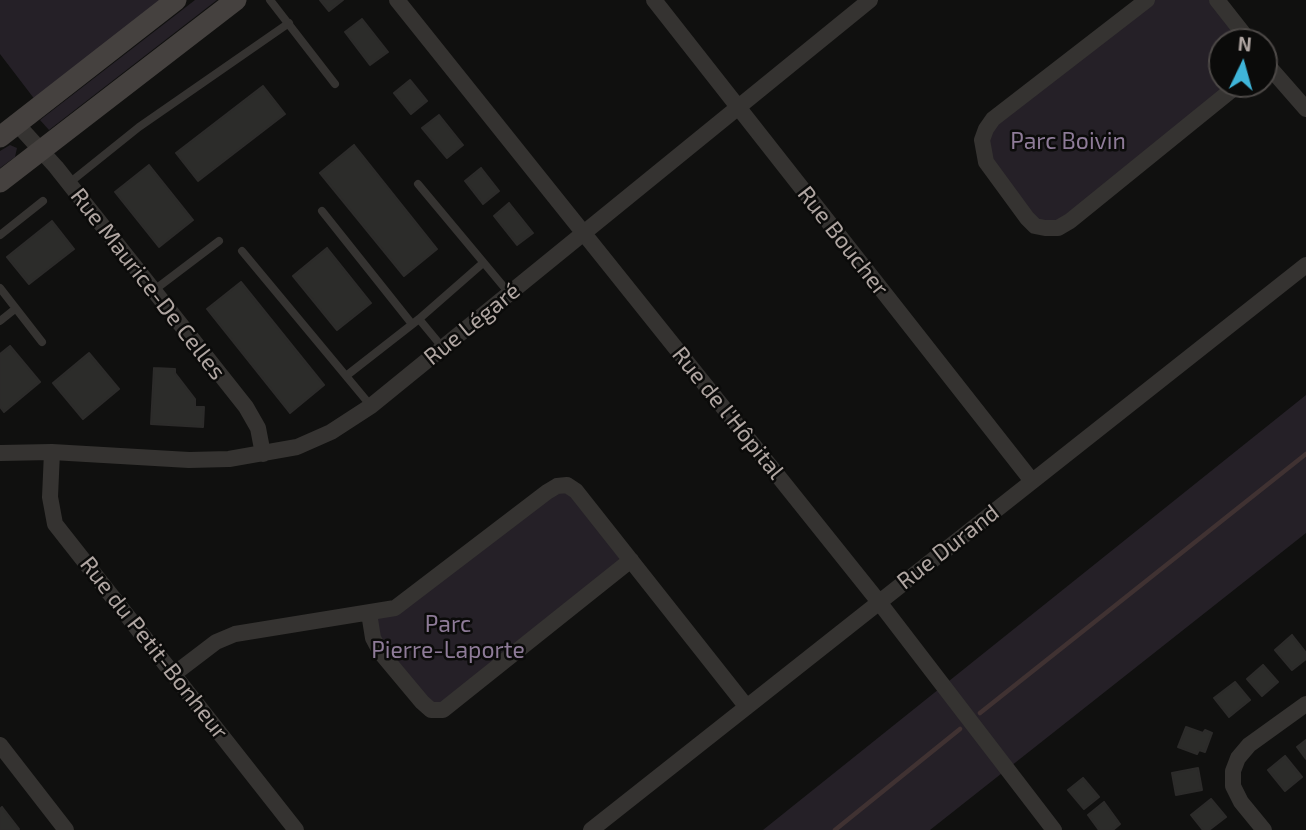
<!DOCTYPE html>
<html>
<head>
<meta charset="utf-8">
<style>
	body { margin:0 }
	#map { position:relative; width:1306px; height:830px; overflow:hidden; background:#10100f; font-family:"Exo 2",sans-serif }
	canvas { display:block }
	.north { position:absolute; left:1208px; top:28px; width:70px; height:70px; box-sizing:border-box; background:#0b0b0a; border:2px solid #4d4947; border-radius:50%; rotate:5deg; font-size:19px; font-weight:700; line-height:28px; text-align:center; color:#b0a6a2 }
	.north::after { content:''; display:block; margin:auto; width:24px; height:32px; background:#3fb5d9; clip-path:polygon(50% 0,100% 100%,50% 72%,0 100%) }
</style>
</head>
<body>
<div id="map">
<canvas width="1306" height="830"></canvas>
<div class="north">N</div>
</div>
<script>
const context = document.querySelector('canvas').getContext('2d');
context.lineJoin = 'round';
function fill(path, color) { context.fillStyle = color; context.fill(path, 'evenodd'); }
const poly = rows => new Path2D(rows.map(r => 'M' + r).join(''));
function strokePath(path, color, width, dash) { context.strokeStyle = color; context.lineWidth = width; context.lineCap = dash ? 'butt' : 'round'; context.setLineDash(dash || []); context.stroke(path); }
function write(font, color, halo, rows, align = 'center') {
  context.font = font + ' "Exo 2",sans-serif'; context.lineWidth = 5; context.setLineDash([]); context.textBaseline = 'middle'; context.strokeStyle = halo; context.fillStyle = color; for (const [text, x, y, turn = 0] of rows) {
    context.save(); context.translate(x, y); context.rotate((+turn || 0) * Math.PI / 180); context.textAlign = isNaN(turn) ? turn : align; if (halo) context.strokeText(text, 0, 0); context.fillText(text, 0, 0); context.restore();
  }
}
fill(poly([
	[0,0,176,0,39,105,0,54],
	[195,0,217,0,49,130,40,120],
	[1147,0,1217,0,1250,42,1222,42,1222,84,1239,84,1070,221,1045,228,986,162,986,129],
	[10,145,17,148,15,157,0,168,0,151],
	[1306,395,1306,533,930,830,763,830],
	[567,485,631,560,431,710,381,653,369,613,395,608]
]), '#252027');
strokePath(poly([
	[980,713,1306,454],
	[835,830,960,729]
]), '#403232', 4.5);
const building = poly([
	[320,0,343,0,329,11,320,0],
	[362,19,388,52,370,65,345,32,362,19],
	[410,80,427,101,411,114,394,93,410,80],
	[263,86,285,114,198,181,176,153,263,86],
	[439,115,463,145,447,158,422,128,439,115],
	[354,145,437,249,404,276,320,173,354,145],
	[149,165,193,220,159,247,115,192,149,165],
	[481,168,499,191,483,204,465,181,481,168],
	[509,203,533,233,517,245,494,216,509,203],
	[52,221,74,249,29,284,7,257,52,221],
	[327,248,371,303,337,330,293,276,327,248],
	[241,282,324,385,290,413,207,309,241,282],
	[10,346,40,382,4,412,0,407,0,354,10,346],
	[89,353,119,389,83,419,53,383,89,353],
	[154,368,175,369,175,373,195,399,195,407,204,407,203,427,151,424,154,368],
	[1292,635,1306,653,1306,659,1292,670,1275,650,1292,635],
	[1263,665,1278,682,1262,696,1247,679,1263,665],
	[1235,682,1250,700,1229,717,1214,698,1235,682],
	[1186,727,1203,733,1205,730,1212,733,1205,752,1199,750,1197,754,1178,747,1186,727],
	[1306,740,1306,759,1297,747,1306,740],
	[1285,756,1302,777,1285,791,1268,770,1285,756],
	[1198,768,1202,790,1176,795,1172,773,1198,768],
	[1083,778,1099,797,1084,809,1068,790,1083,778],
	[1211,799,1226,817,1209,830,1203,830,1191,815,1211,799],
	[1104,802,1120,824,1113,830,1099,830,1088,815,1104,802],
	[2,807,19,829,18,830,0,830,0,809,2,807]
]);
fill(building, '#2c2c2a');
strokePath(building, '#2c2b2a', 2);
strokePath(poly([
	[270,0,335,84],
	[68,184,139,127,289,23],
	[418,184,509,293],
	[322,211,412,324],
	[0,235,43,201],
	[242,251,371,406],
	[0,288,42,342],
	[153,291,219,241],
	[419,319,443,348],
	[0,321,15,309],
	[346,376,419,319,483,263]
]), '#353331', 8);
strokePath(poly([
	[397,0,879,602,1054,830],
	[654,0,1032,481],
	[1147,0,993,119,986,129,982,140,986,162,1027,218,1035,226,1045,228,1058,228,1070,221,1239,84],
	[1217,0,1250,42],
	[1264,61,1306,109],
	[17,124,56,167,246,407,258,428,263,454],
	[52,452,50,497,55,524,296,830],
	[0,453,52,452,189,460,229,459,297,447,331,432,371,406,870,0],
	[369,613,373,638,381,653,422,702,431,710,443,710,631,560],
	[174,674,216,642,235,634,395,608,547,492,557,486,567,485,576,491,746,706],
	[0,745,66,830],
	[591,830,1306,265],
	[1264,830,1241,802,1233,786,1233,771,1238,758,1249,745,1306,704]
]), '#353331', 16);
strokePath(poly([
	[0,137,176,0],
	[0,182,236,0]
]), '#45413f', 21);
write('23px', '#8e7b98', '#0b0b0a', [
	["Parc Boivin",1068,141],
	["Parc",448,624],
	["Pierre-Laporte",448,650]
]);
write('23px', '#b0a6a2', '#0b0b0a', [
	["Rue Boucher",843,241,52],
	["Rue Maurice-De Celles",148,284,52],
	["Rue Légaré",472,324,-39],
	["Rue de l'Hôpital",728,413,51],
	["Rue Durand",948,547,-38],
	["Rue du Petit-Bonheur",154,648,52]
]);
</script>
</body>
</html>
